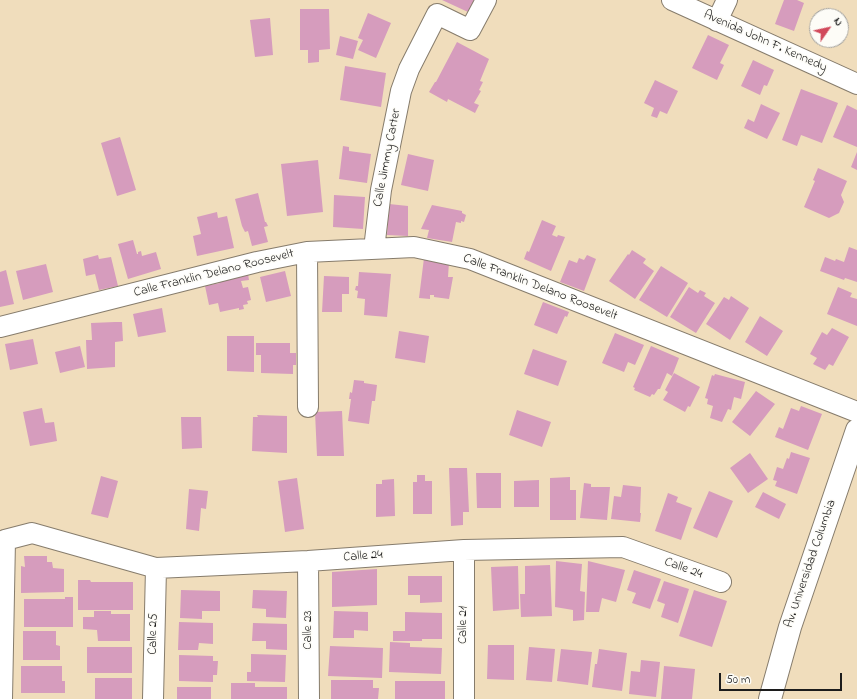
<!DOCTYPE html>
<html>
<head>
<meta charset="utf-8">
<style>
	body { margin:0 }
	#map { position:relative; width:857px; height:699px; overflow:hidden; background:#f0ddbc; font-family:"Indie Flower",sans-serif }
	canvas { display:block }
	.north { position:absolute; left:809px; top:8px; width:40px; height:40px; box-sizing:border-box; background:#fdfcf7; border:1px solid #a3a29f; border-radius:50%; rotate:56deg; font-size:11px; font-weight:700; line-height:16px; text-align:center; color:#1c1c1c }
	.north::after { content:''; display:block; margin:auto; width:14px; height:18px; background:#d1495b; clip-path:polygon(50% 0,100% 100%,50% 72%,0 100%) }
	.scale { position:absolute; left:719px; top:673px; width:123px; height:18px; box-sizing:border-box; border:2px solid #1c1c1c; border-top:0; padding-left:5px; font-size:12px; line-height:14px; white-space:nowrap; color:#1c1c1c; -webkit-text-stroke:3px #fdfcf7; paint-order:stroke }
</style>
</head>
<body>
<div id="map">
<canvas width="857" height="699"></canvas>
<div class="north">N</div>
<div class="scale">50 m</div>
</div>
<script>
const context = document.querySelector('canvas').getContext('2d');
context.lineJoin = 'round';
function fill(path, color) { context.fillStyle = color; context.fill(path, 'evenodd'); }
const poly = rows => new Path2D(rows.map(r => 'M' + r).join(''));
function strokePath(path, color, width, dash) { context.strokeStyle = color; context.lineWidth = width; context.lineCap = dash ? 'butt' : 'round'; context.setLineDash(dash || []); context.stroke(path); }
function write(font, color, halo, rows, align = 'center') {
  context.font = font + ' "Indie Flower",sans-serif'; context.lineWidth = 3; context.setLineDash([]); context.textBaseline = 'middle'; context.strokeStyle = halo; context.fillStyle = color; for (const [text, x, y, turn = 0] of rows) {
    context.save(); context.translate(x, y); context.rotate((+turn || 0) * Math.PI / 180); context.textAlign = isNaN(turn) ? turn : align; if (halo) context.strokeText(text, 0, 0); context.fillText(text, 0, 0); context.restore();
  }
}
fill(poly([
	[442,0,474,0,468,12],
	[784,0,797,0,804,3,794,31,775,24],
	[300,9,329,9,330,49,319,50,319,62,308,63,308,50,300,50],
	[368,13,391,23,376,58,358,50,363,40,358,38],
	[270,18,273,55,255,57,250,20],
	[708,35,729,45,720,63,724,65,717,80,692,68],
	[340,36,358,41,353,59,336,55],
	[457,42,489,59,480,81,483,82,479,90,481,91,474,103,479,105,475,113,448,99,447,102,429,92,435,82,436,82],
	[753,60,774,70,767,86,764,85,760,95,741,86],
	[345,66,386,73,381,107,340,100],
	[655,80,678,91,667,114,660,111,657,118,651,116,654,108,644,103],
	[801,89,838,103,822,143,801,135,797,146,782,140],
	[761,104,780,113,767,139,744,128,748,119,754,122],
	[847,105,857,110,857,147,833,137],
	[120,137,136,190,117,196,101,143],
	[343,146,349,147,349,151,371,154,367,183,339,179],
	[857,152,857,170,851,167],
	[408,154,434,160,428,191,401,185],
	[318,160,323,212,287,216,281,164],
	[818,168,847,181,841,195,844,202,839,213,829,218,804,207,815,181,813,180],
	[258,193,265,222,266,222,268,226,264,227,268,242,252,246,248,231,245,232,242,226,235,199],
	[334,195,365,197,363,229,333,227],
	[389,204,408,206,408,236,387,235],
	[432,205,462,211,462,213,466,215,464,222,461,221,461,223,456,222,452,242,427,238,429,230,421,229],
	[217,212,218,218,227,216,234,248,197,256,193,236,201,234,197,217],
	[542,220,556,226,552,235,557,237,558,235,565,237,551,271,524,259,527,251,529,252],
	[133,240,137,254,138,254,138,252,141,251,142,256,156,252,161,269,128,279,118,244],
	[849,247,857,250,857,282,845,278,844,280,820,271,825,257,835,261,836,259,844,262],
	[632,250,646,259,643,263,654,271,635,299,609,281,628,254,629,255],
	[98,255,99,259,111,257,118,286,99,290,95,274,86,276,83,259],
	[587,255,596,259,584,291,560,282,569,260,577,263,579,258,584,260],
	[424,258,449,262,448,277,453,277,449,299,434,297,434,295,430,295,430,299,419,298],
	[46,264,53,292,23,300,16,271],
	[661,266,688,283,667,317,639,300],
	[6,270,14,304,0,307,0,272],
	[285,271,291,296,266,302,260,277],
	[359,272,391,274,387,317,364,315,365,299,357,298,358,291,355,290,356,286,358,286],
	[248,274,249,280,241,281,243,288,248,287,251,300,247,301,248,304,243,305,244,309,239,310,239,308,220,312,218,303,209,305,205,286,220,283,220,280],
	[324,276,349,277,349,294,342,294,342,312,322,312],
	[689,287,698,293,700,290,706,293,704,296,715,303,696,333,670,317],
	[838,287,852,293,850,297,857,299,857,326,827,314],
	[731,296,749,308,730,340,706,324,724,297,729,300],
	[543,302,569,312,567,317,565,316,557,334,534,325],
	[162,308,166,332,138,337,133,314],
	[760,316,783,331,767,356,745,342],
	[115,322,122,322,123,341,115,342,115,367,87,369,86,340,92,340,91,323],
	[832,328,849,337,833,366,829,364,825,370,813,364,817,358,810,354,822,332,827,335],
	[399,331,429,336,425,363,395,358],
	[615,333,644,345,635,365,628,362,624,372,602,363],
	[227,336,254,336,254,372,227,371],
	[33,339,38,364,10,370,5,344],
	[256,343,290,343,290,353,296,353,296,365,293,365,293,374,261,373,261,355,256,355],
	[80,346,85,367,60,373,55,352],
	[651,346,679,358,672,376,667,373,660,389,658,389,654,395,652,394,650,397,634,390,635,388,633,387],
	[533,349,567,361,558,386,524,374],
	[674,373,700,387,690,407,688,406,685,412,663,400,668,392,665,390],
	[715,374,745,382,741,399,734,397,731,410,728,409,722,422,710,418,713,406,707,404,708,399,705,398,712,375,714,376],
	[354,380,364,381,364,383,377,385,375,401,372,401,369,424,348,421,351,399,349,399,350,392,352,393],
	[756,391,775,404,750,436,732,422],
	[801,406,822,414,808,450,775,437,779,427,783,429,791,408,799,411],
	[42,408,45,423,54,422,57,441,30,446,23,412],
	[517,410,551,422,542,447,509,435],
	[342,411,344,456,317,456,315,412],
	[257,415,287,416,287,453,252,451,253,417,258,417],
	[181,417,201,417,202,448,182,449],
	[791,452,810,458,797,494,775,486,777,481,773,480,777,467,783,469,787,458,789,459],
	[750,453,768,479,748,493,730,468],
	[449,468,467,468,469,512,463,512,463,525,451,526],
	[476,473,501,473,501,508,477,508],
	[417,475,425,475,425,481,432,481,432,514,413,514,413,482,417,482],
	[101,476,118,481,108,518,91,514],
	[570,477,570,490,576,490,576,520,550,520,550,478],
	[297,478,304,529,285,532,278,481],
	[394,479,395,516,376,517,376,484,382,484,382,480],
	[539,480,539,507,514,507,514,481],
	[584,483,591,484,591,487,610,487,607,520,580,518],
	[623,485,641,487,640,513,641,513,640,522,611,519,614,496,621,497],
	[189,489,208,491,206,509,201,508,199,531,186,529],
	[709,491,733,501,717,538,693,528],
	[763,492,786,504,779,519,755,507],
	[668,493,678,497,676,502,679,503,692,508,681,540,655,531],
	[24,556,47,556,47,562,52,562,53,568,64,569,64,592,21,593,21,566,25,567],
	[556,561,582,564,580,591,585,592,584,620,573,621,573,610,555,607],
	[588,561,625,570,616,602,602,598,599,612,586,612],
	[550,565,552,616,521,617,520,594,525,594,525,566],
	[518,566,519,609,493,611,491,567],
	[377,569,377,605,332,607,332,572],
	[634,570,661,579,650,609,632,603,636,593,627,590],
	[408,576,442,576,442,602,420,603,420,595,408,595],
	[78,580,90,580,91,582,133,582,133,610,78,610],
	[664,581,689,589,678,623,661,617,665,604,657,601],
	[181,590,220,591,220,611,202,611,202,619,180,618],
	[253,590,287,591,286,618,266,617,266,609,252,608],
	[694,590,727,601,712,647,679,636],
	[65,597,73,597,73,627,24,627,24,599,65,599],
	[94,611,111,611,111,614,130,614,130,641,98,641,97,630,83,629,83,617,94,617],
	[334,611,368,612,368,631,354,630,354,638,333,638],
	[405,612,442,613,442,639,422,639,422,641,393,641,393,631,405,631],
	[179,622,213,623,213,644,199,643,198,650,178,650],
	[253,623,287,624,287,650,266,649,266,641,252,641],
	[23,631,56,631,56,645,60,646,60,660,23,660],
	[390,642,410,643,410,647,442,648,441,674,389,672],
	[488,645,514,645,514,680,487,679],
	[330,646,383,648,382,678,328,676],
	[87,647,132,647,132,673,87,673],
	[529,647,555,649,552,682,526,680],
	[561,649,592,652,588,685,557,681],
	[599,649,627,653,622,691,592,687,595,664,597,664],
	[251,654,286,655,285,682,247,681,247,672,251,672],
	[179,655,213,656,213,661,218,661,217,675,213,675,213,682,179,681],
	[641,660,660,662,656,697,629,694,631,671,640,672],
	[21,666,62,666,62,681,65,681,65,693,21,693],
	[664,666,695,669,692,699,661,699],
	[95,678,132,678,132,699,95,699],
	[331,680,373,680,373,688,379,688,378,699,331,699],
	[395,681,445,681,445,699,395,699],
	[231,683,255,683,255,687,287,687,287,699,231,699],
	[177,687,211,687,211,699,177,699]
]), '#d69cbd');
const minor = poly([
	[672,0,857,84],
	[717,21,727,0],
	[374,249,381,190,401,91,409,69,437,14,470,30,486,0],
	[307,252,308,407],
	[0,327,257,262,307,252,414,247,470,259,857,412],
	[464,550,464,699],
	[308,561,309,699],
	[2,699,5,540,32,533,156,568,308,561,464,550,623,547,721,582],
	[153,699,156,568]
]);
const major = poly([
	[770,699,790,627,857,430]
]);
strokePath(minor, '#867c6c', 22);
strokePath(major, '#867c6c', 24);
strokePath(minor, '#fff', 20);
strokePath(major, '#fff', 22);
write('13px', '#1c1c1c', '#fdfcf7', [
	["Avenida John F. Kennedy",765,42,24],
	["Calle Jimmy Carter",388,158,-79],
	["Calle Franklin Delano Roosevelt",214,274,-14],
	["Calle Franklin Delano Roosevelt",540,288,21],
	["Calle 24",363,557,-4],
	["Av. Universidad Columbia",811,564,-71],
	["Calle 24",683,569,20],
	["Calle 21",464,625,-90],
	["Calle 23",309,630,-90],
	["Calle 25",154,634,-89]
]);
</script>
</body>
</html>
